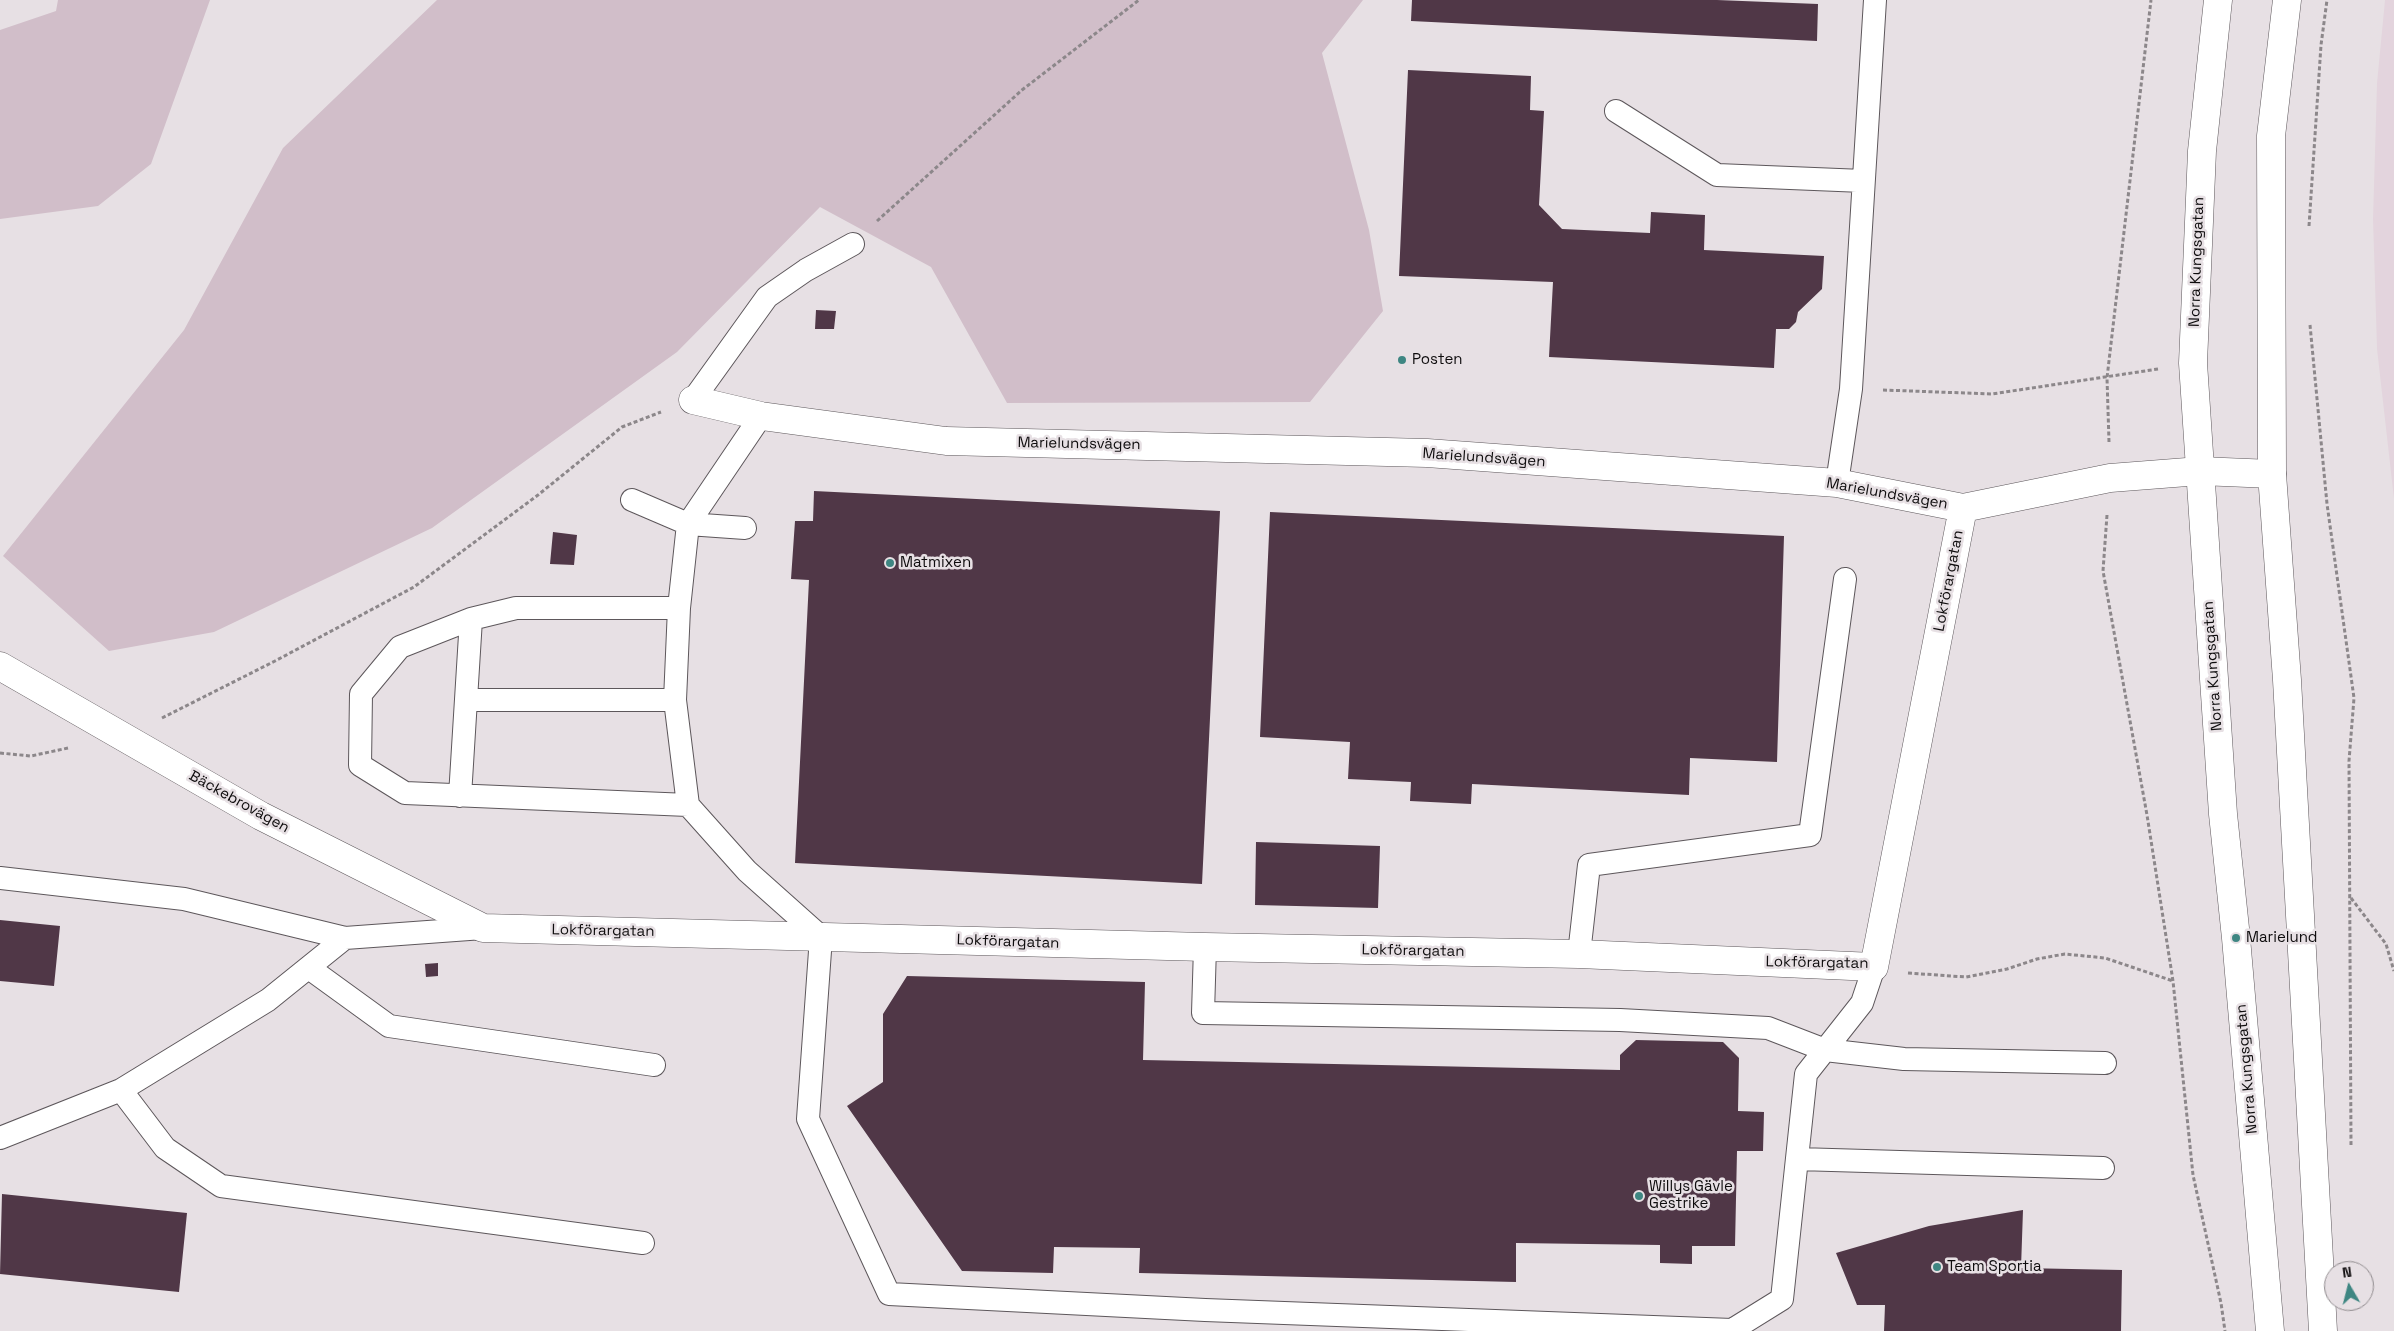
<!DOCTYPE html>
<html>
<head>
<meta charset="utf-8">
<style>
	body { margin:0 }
	#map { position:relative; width:2394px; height:1331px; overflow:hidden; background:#e7e0e4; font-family:"Space Grotesk",sans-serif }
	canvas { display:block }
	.north { position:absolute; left:2324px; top:1261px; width:50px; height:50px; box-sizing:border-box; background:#e7e0e4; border:1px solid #908b8e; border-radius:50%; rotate:352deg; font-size:14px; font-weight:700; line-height:20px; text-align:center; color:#0e0c0d }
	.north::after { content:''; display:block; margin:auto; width:18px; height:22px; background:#3e8682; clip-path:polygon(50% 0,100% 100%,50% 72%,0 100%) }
</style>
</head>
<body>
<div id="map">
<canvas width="2394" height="1331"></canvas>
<div class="north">N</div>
</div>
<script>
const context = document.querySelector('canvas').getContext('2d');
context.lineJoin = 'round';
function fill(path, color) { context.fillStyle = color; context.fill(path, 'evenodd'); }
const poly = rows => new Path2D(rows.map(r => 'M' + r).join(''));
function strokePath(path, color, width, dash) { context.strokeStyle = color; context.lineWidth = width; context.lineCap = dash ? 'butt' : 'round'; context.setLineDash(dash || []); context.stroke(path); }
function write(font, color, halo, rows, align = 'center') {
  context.font = font + ' "Space Grotesk",sans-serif'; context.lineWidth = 5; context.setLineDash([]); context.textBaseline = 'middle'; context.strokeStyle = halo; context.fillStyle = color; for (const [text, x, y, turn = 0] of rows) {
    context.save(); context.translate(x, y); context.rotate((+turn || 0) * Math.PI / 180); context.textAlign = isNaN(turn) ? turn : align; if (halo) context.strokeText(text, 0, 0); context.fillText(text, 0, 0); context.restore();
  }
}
fill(poly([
	[2385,0,2394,0,2394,499,2377,349,2373,219,2377,83]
]), '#e3d4dd');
fill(poly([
	[58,0,210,0,151,164,98,206,0,219,0,30,56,11],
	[437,0,1363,0,1322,53,1369,230,1383,311,1310,402,1007,403,931,267,820,207,677,352,432,528,214,632,109,651,3,556,184,330,283,148]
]), '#d1bec9');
fill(poly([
	[1412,0,1717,0,1818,4,1817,41,1411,21],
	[1408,70,1531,76,1530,110,1544,111,1539,205,1562,229,1650,233,1651,212,1705,215,1704,250,1824,256,1822,289,1798,312,1796,322,1789,329,1776,329,1774,368,1549,357,1553,282,1399,276],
	[816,310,836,311,834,329,815,329],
	[814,491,1220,511,1202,884,795,863,809,580,791,579,795,521,813,521],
	[1270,512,1784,536,1777,762,1690,758,1689,795,1472,784,1471,804,1410,801,1411,782,1348,779,1350,742,1260,737],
	[553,532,577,535,574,565,550,564],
	[1256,842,1380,846,1378,908,1255,905],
	[0,920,60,926,54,986,0,981],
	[438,963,438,976,426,977,425,964],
	[907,976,1145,982,1143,1060,1620,1070,1620,1055,1636,1040,1723,1042,1739,1058,1738,1111,1764,1112,1763,1151,1737,1151,1735,1246,1692,1246,1692,1264,1660,1263,1660,1245,1516,1243,1516,1282,1139,1273,1140,1248,1054,1247,1053,1273,962,1271,847,1106,883,1082,883,1014],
	[2,1194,187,1213,179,1292,0,1274],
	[2023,1210,2021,1268,2122,1270,2121,1331,1884,1331,1885,1305,1857,1305,1836,1253,1929,1226]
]), '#503747');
const lane = poly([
	[1616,111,1717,175,1863,181],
	[693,400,767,297,806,270,853,244],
	[761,416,688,524,679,608,675,700,688,805,747,871,821,937,808,1119,889,1294,1205,1310,1732,1330,1782,1299,1806,1074,1862,1003,1874,967],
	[1837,483,1851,389,1875,0],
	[632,500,688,524,745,528],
	[679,608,516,608,471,619,400,647,361,694,360,765,405,793,688,805],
	[467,700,675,700],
	[460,796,471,619],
	[0,878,184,899,345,938,483,928],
	[1205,947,1203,1013,1620,1020,1768,1028,1825,1050,1904,1059,2105,1063],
	[1579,954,1589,865,1810,835,1845,579],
	[309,968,389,1026,654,1065],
	[121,1090,165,1148,221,1186,643,1243],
	[0,1138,121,1090,268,1000,345,938],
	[1798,1159,2103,1168]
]);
const street = poly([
	[693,400,761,416,946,441,1427,453,1837,483,1963,508,2110,478,2200,471,2272,474],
	[0,666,261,816,483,928,1205,947,1579,954,1874,967,1963,508]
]);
const secondary = poly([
	[2218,0,2202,151,2193,363,2223,814,2236,938,2270,1331],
	[2287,0,2271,136,2272,474,2287,680,2323,1331]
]);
strokePath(lane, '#5d575b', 24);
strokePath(street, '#5d575b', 29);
strokePath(secondary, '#5d575b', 29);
strokePath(poly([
	[877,221,1022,90,1139,0],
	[2309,226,2321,45,2327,0],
	[2310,325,2327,504,2354,698,2349,761,2351,1145],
	[1883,390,1992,394,2158,369],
	[2109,442,2107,378,2151,0],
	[2107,515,2103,571,2147,815,2173,981,2193,1175,2221,1303,2225,1331],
	[162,718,275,661,414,587,538,495,622,427,661,412],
	[0,753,31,756,68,748],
	[2351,898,2386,944,2394,971],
	[1908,973,1966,977,2007,969,2037,959,2065,954,2105,958,2173,981]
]), '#8c878a', 3, [4, 2.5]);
strokePath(lane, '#fff', 22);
strokePath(street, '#fff', 28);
strokePath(secondary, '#fff', 28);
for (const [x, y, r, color] of [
	[1402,360,5,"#3e8682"],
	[890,563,5,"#3e8682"],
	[2236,938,5,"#3e8682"],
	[1639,1196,5,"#3e8682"],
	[1937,1267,5,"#3e8682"]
]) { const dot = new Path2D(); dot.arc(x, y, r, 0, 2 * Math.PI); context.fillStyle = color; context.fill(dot); strokePath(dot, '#e7e0e4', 2); }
write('15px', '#0e0c0d', '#e7e0e4', [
	["Norra Kungsgatan",2197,262,-88],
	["Marielundsvägen",1079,444,1],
	["Marielundsvägen",1484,458,4],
	["Marielundsvägen",1887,494,10],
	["Lokförargatan",1949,581,-79],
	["Norra Kungsgatan",2213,666,-94],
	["Bäckebrovägen",239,802,29],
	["Lokförargatan",603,931,1],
	["Lokförargatan",1008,942,2],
	["Lokförargatan",1413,951,1],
	["Lokförargatan",1817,963,1],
	["Norra Kungsgatan",2247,1069,-95]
]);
write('15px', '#0e0c0d', '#e7e0e4', [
	["Posten",1412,360],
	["Matmixen",900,563],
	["Marielund",2246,938],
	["Willys Gävle",1649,1187],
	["Gestrike",1649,1204],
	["Team Sportia",1947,1267]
], 'left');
</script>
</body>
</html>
